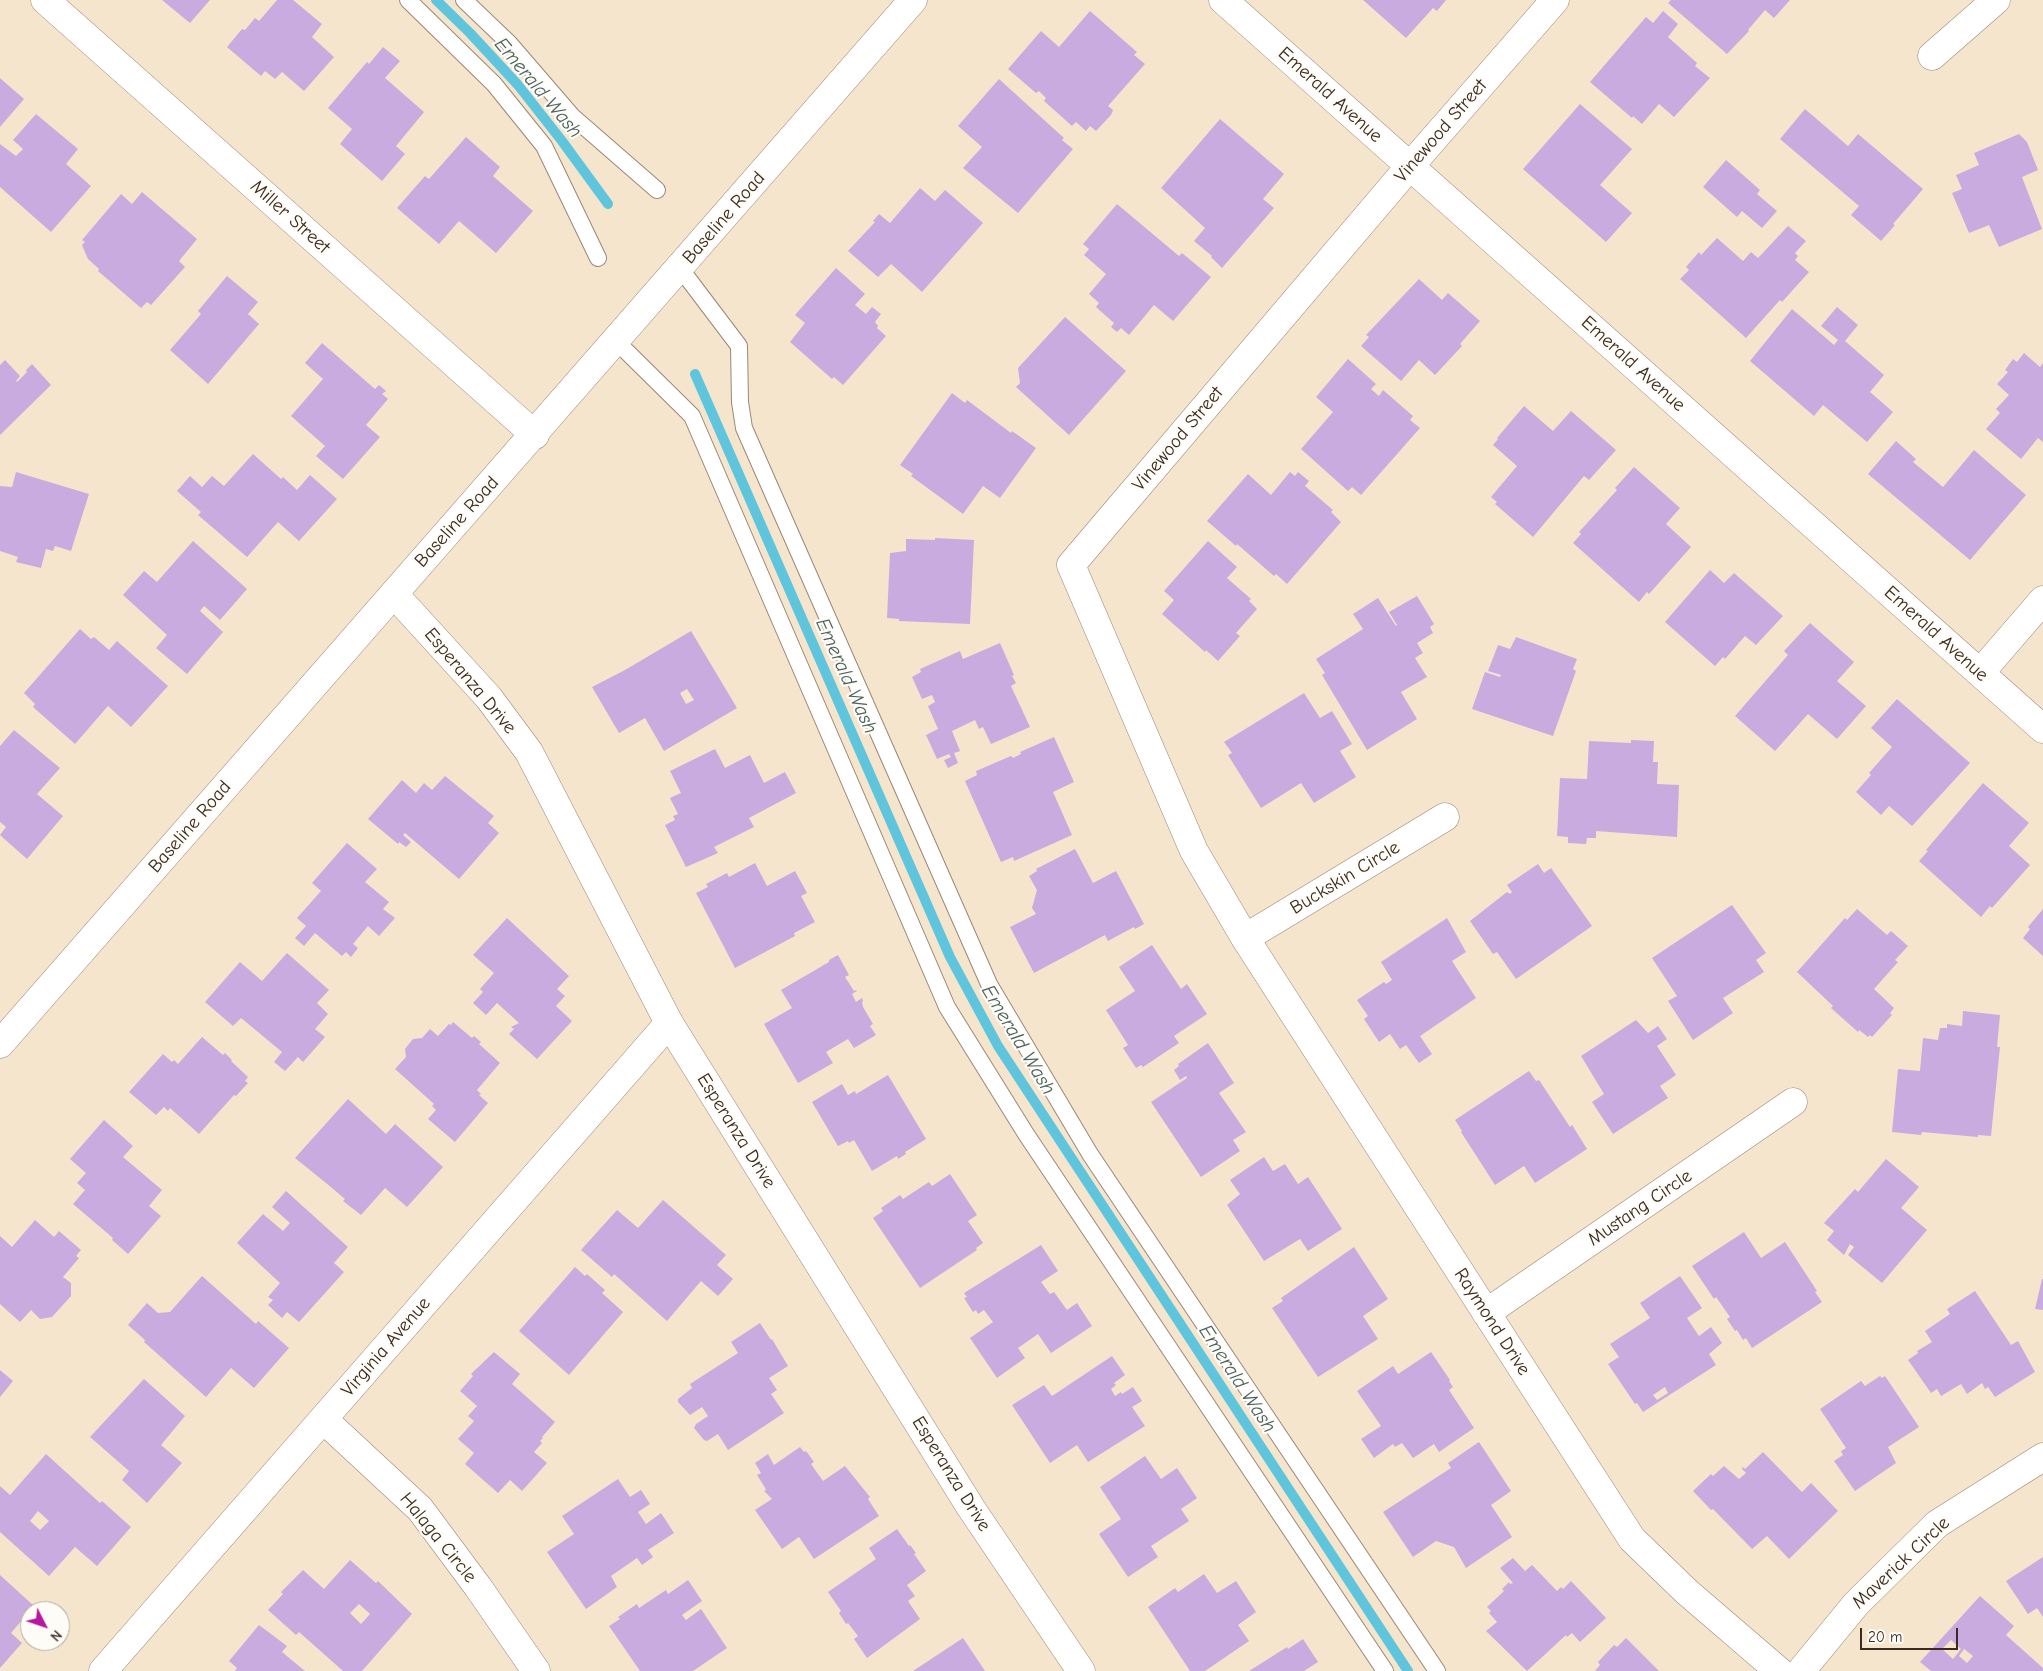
<!DOCTYPE html>
<html>
<head>
<meta charset="utf-8">
<style>
	body { margin:0 }
	#map { position:relative; width:2043px; height:1671px; overflow:hidden; background:#f6e5cd; font-family:"Comic Neue",sans-serif }
	canvas { display:block }
	.north { position:absolute; left:20px; top:1601px; width:50px; height:50px; box-sizing:border-box; background:#fdfcf7; border:1px solid #afa8a0; border-radius:50%; rotate:131deg; font-size:14px; font-weight:700; line-height:20px; text-align:center; color:#3b2a1e }
	.north::after { content:''; display:block; margin:auto; width:18px; height:22px; background:#b5179e; clip-path:polygon(50% 0,100% 100%,50% 72%,0 100%) }
	.scale { position:absolute; left:1860px; top:1628px; width:98px; height:22px; box-sizing:border-box; border:2px solid #3b2a1e; border-top:0; padding-left:6px; font-size:15px; line-height:18px; white-space:nowrap; color:#3b2a1e; -webkit-text-stroke:4px #fdfcf7; paint-order:stroke }
</style>
</head>
<body>
<div id="map">
<canvas width="2043" height="1671"></canvas>
<div class="north">N</div>
<div class="scale">20 m</div>
</div>
<script>
const context = document.querySelector('canvas').getContext('2d');
context.lineJoin = 'round';
const poly = rows => new Path2D(rows.map(r => 'M' + r).join(''));
function strokePath(path, color, width, dash) { context.strokeStyle = color; context.lineWidth = width; context.lineCap = dash ? 'butt' : 'round'; context.setLineDash(dash || []); context.stroke(path); }
function fill(path, color) { context.fillStyle = color; context.fill(path, 'evenodd'); }
function write(font, color, halo, rows, align = 'center') {
  context.font = font + ' "Comic Neue",sans-serif'; context.lineWidth = 4.5; context.setLineDash([]); context.textBaseline = 'middle'; context.strokeStyle = halo; context.fillStyle = color; for (const [text, x, y, turn = 0] of rows) {
    context.save(); context.translate(x, y); context.rotate((+turn || 0) * Math.PI / 180); context.textAlign = isNaN(turn) ? turn : align; if (halo) context.strokeText(text, 0, 0); context.fillText(text, 0, 0); context.restore();
  }
}
strokePath(poly([
	[436,0,470,33,518,85,562,141,608,204],
	[695,374,950,957,998,1046,1408,1671]
]), '#5fc5dc', 10);
fill(poly([
	[162,0,210,0,190,23],
	[277,0,293,0,322,24,312,37,334,57,304,91,282,72,275,79,265,71,261,76,227,47,242,29,245,30,255,18,259,21],
	[1363,0,1446,0,1437,11,1433,8,1406,38],
	[1671,0,1790,0,1774,18,1765,10,1748,30,1749,31,1727,54,1668,3],
	[1090,11,1137,52,1134,55,1145,64,1108,106,1113,110,1111,115,1096,131,1090,126,1086,131,1076,122,1072,126,1044,101,1046,98,1039,91,1036,93,1008,69,1041,31,1059,47],
	[1663,11,1678,24,1668,37,1697,63,1695,66,1710,78,1674,117,1659,104,1642,124,1633,116,1632,118,1590,82,1646,17,1653,23],
	[383,47,400,61,385,78,424,112,396,146,405,154,382,181,340,144,352,129,328,108,367,62,369,64],
	[0,78,24,99,0,127],
	[999,79,1064,138,1062,140,1073,149,1018,213,963,168,982,147,958,126],
	[1580,104,1632,149,1600,185,1632,213,1606,242,1523,169],
	[1805,109,1848,146,1858,134,1923,189,1893,224,1895,225,1881,241,1851,215,1859,206,1780,139],
	[36,114,78,149,66,164,91,186,51,232,0,187,0,144,16,156,23,149,13,140],
	[1220,119,1284,174,1263,199,1274,208,1222,268,1211,257,1212,256,1194,241,1205,228,1161,188],
	[2019,134,2027,142,2038,170,2022,177,2042,229,1999,247,1989,225,1969,233,1952,193,1962,189,1956,175,1979,165,1974,153],
	[466,137,500,167,493,176,533,211,496,253,459,221,439,244,397,208,425,176,429,179],
	[1726,160,1760,190,1757,194,1777,211,1762,228,1742,211,1737,217,1703,187],
	[920,188,935,201,945,190,983,223,922,292,891,264,878,277,848,251,875,222,873,221,879,214,890,223],
	[142,192,197,239,179,261,185,267,151,305,147,302,141,308,98,271,99,269,88,259,82,245,85,242,82,240,121,194,132,204],
	[1117,204,1179,256,1182,253,1211,277,1173,321,1154,305,1129,335,1121,328,1117,332,1111,327,1114,323,1096,307,1099,303,1089,294,1106,274,1084,255,1089,249,1083,244],
	[1788,226,1806,241,1795,253,1798,256,1795,260,1809,272,1782,302,1780,300,1746,338,1680,279,1689,270,1686,267,1699,252,1701,255,1717,238,1743,261,1751,252,1758,258],
	[836,268,865,294,855,305,866,314,872,307,881,314,875,322,878,326,877,328,886,336,843,385,834,377,832,379,790,342,805,323,795,315],
	[227,276,258,302,248,314,259,324,208,384,170,350,201,314,198,311],
	[1419,279,1442,300,1448,293,1480,321,1460,344,1462,346,1435,375,1419,360,1401,381,1361,346,1369,337,1366,335],
	[1837,307,1858,325,1845,341,1884,375,1870,392,1893,412,1867,442,1823,405,1814,416,1750,361,1792,309,1834,345,1838,340,1821,326],
	[1065,317,1126,371,1069,435,1016,387,1020,383,1018,368],
	[322,343,375,389,379,385,386,391,382,394,388,399,366,425,380,437,343,479,316,456,325,446,291,416,323,379,305,363],
	[2024,353,2040,367,2043,363,2043,442,2038,438,2021,459,1986,429,2000,413,1996,409,2009,395,1997,384,2008,372,2005,370,2013,359,2017,362],
	[1348,359,1376,384,1371,389,1379,396,1383,390,1413,416,1410,420,1420,428,1361,495,1352,487,1348,491,1301,449,1333,412,1316,397],
	[5,360,20,376,16,381,17,382,27,372,26,370,32,364,51,385,0,435,0,365],
	[952,393,965,403,967,400,1011,433,1012,431,1036,448,1000,498,983,486,963,514,911,476,913,474,900,465],
	[1524,406,1553,431,1571,411,1616,450,1589,480,1584,476,1533,537,1495,504,1497,502,1491,497,1517,466,1493,445,1498,439,1497,438],
	[1896,441,1916,459,1913,462,1943,487,1974,450,2026,495,1970,560,1868,474],
	[253,454,281,479,283,477,297,490,310,475,337,499,299,541,278,522,247,557,198,515,201,512,177,491,190,476,202,487,212,476,224,486],
	[1634,467,1680,508,1666,524,1691,547,1649,594,1647,592,1639,602,1573,543,1581,534,1579,532,1617,490,1615,488],
	[16,472,89,494,71,551,55,546,53,551,46,549,41,568,16,562,18,557,0,551,0,486,12,487],
	[1290,472,1295,476,1298,472,1309,481,1305,486,1333,510,1331,512,1341,522,1287,584,1276,574,1274,576,1237,544,1236,546,1207,521,1248,474,1271,495],
	[935,538,974,540,970,624,899,621,899,619,887,618,890,553,906,551,906,539,935,540],
	[193,541,247,589,220,620,204,606,200,611,223,632,187,674,156,648,167,635,123,595,144,571,157,582],
	[1208,541,1237,567,1227,578,1251,599,1249,601,1257,609,1236,633,1240,636,1218,661,1206,650,1205,652,1162,614,1174,600,1164,591],
	[1710,570,1724,583,1734,573,1783,616,1756,645,1745,636,1725,659,1723,657,1715,666,1665,622],
	[1417,596,1434,624,1430,627,1433,633,1417,643,1423,653,1415,658,1427,677,1401,692,1417,719,1367,750,1322,675,1325,673,1316,659,1363,629,1353,614,1378,598,1396,626,1397,625,1389,612],
	[1810,623,1854,662,1837,681,1866,706,1837,739,1808,714,1775,751,1735,716,1788,655,1784,651],
	[80,629,91,639,94,637,109,650,117,641,168,686,131,727,108,706,75,744,33,707,35,704,24,693],
	[691,631,737,708,664,751,645,718,619,733,592,687,625,670],
	[687,689,694,700,686,704,680,693],
	[1516,637,1577,659,1573,669,1576,671,1553,736,1472,709,1485,672,1500,677,1501,675,1488,671,1498,645,1510,649],
	[1000,643,1014,675,1012,676,1016,683,1011,686,1030,727,991,744,983,727,979,729,975,720,952,731,960,751,954,753,958,763,948,768,944,760,951,757,949,754,937,759,926,735,938,729,928,706,935,702,932,695,922,699,912,677,921,672,920,669,960,651,963,659],
	[1304,693,1320,718,1332,711,1352,744,1340,751,1356,777,1314,803,1301,783,1261,808,1228,755,1232,753,1224,742],
	[1897,699,1970,763,1912,826,1889,806,1881,815,1856,792,1871,775,1869,773,1892,747,1871,728],
	[14,730,60,768,37,794,63,816,27,859,0,835,6,827,0,822,0,746],
	[1054,737,1074,782,1053,792,1072,835,1014,861,1013,857,1001,862,965,781,977,775,976,771,1011,756,1013,758,1021,754,1020,752],
	[1631,740,1654,741,1653,762,1658,762,1657,784,1679,785,1677,837,1596,831,1596,838,1587,838,1586,844,1568,843,1568,837,1557,836,1560,778,1587,779,1589,741,1631,743],
	[715,749,725,768,750,755,764,783,785,772,796,793,749,818,754,827,714,847,718,853,686,867,665,825,675,820,673,816,678,814,670,798,681,793,670,771],
	[445,776,494,816,488,823,499,833,459,879,405,833,403,835,411,842,406,847,399,842,398,844,368,819,402,780,416,793,424,783,432,790],
	[1983,783,2029,823,2009,846,2030,865,1992,908,1990,906,1981,917,1919,861,1928,851,1926,850],
	[347,843,377,869,365,882,389,902,383,909,395,918,379,936,368,926,353,944,358,948,351,957,346,952,342,956,315,933,304,946,295,938,306,926,297,918,321,891,312,883],
	[1075,849,1093,883,1116,871,1144,924,1135,929,1134,927,1108,941,1105,935,1034,973,1010,927,1036,914,1032,908,1037,890,1029,876,1037,871,1036,869],
	[755,863,767,886,795,871,807,893,801,896,815,922,794,933,795,936,735,968,696,893,708,887,706,884,727,873,729,877],
	[1538,864,1544,873,1551,868,1592,926,1516,979,1497,952,1493,954,1470,921,1507,892,1510,894,1512,892,1507,885],
	[1732,905,1766,953,1756,960,1764,972,1723,998,1733,1013,1693,1040,1668,1001,1677,996,1652,958],
	[1857,909,1887,935,1891,931,1908,946,1895,960,1898,962,1874,989,1894,1008,1890,1013,1892,1015,1872,1037,1870,1035,1868,1037,1859,1030,1858,1032,1831,1008,1833,1006,1797,972,1845,918,1847,920],
	[2043,909,2043,956,2023,938,2030,929,2028,927],
	[507,918,569,976,557,989,565,996,556,1006,572,1021,537,1059,509,1034,514,1029,511,1027,519,1023,497,1003,486,1015,473,1003,483,992,480,989,494,973,473,955],
	[1447,918,1466,952,1452,961,1476,998,1420,1036,1432,1054,1419,1063,1406,1045,1400,1049,1390,1034,1379,1042,1364,1019,1368,1016,1357,1000,1384,982,1386,984,1392,980,1381,962],
	[1152,945,1181,989,1187,984,1207,1014,1174,1036,1179,1043,1143,1067,1141,1065,1136,1068,1123,1048,1128,1045,1106,1010,1135,991,1119,967],
	[287,953,329,990,317,1003,328,1014,315,1029,325,1037,303,1062,298,1057,285,1071,274,1062,282,1052,258,1032,241,1018,233,1026,205,1002,240,962,262,981],
	[838,955,849,975,845,977,854,991,856,990,857,991,852,994,856,1002,862,998,863,1001,862,1002,863,1007,873,1024,870,1026,876,1035,854,1048,848,1039,826,1052,833,1063,798,1083,764,1024,792,1008,781,990,829,962,829,960],
	[1963,1011,2000,1015,1997,1047,2000,1047,1991,1136,1978,1135,1978,1137,1922,1132,1921,1135,1892,1132,1898,1069,1920,1071,1923,1038,1938,1040,1940,1028,1947,1028,1947,1024,1962,1026],
	[1636,1020,1648,1033,1658,1026,1667,1039,1657,1046,1676,1075,1660,1086,1668,1098,1613,1134,1592,1102,1604,1094,1581,1056],
	[453,1022,472,1038,474,1036,481,1042,479,1044,500,1063,477,1090,481,1094,479,1095,488,1103,455,1142,428,1119,436,1110,432,1106,434,1104,395,1069,406,1057,405,1049,413,1039,422,1038,430,1029,438,1036,449,1024,451,1025],
	[202,1037,223,1055,225,1053,232,1060,231,1061,248,1077,245,1081,248,1083,236,1096,234,1095,199,1134,170,1108,168,1111,164,1107,156,1115,129,1092,163,1054,172,1062,174,1060,178,1064],
	[1208,1043,1234,1083,1219,1093,1246,1132,1233,1140,1240,1151,1201,1177,1151,1102,1187,1078,1186,1076,1180,1080,1174,1070,1179,1066,1178,1064],
	[1529,1071,1536,1081,1539,1080,1570,1127,1572,1125,1587,1149,1535,1183,1524,1166,1495,1185,1461,1132,1462,1131,1455,1120],
	[888,1075,926,1139,905,1152,906,1154,898,1159,897,1156,872,1171,854,1140,849,1143,848,1141,838,1146,812,1102,842,1084,848,1095,855,1091,856,1094],
	[348,1099,386,1134,395,1124,443,1167,407,1207,385,1188,361,1215,343,1201,345,1199,326,1183,295,1158],
	[104,1120,133,1146,123,1157,162,1190,149,1206,161,1216,128,1254,112,1240,113,1238,73,1204,85,1190,77,1183,86,1173,70,1159],
	[1264,1157,1273,1171,1285,1164,1298,1184,1308,1177,1342,1229,1308,1251,1300,1239,1264,1261,1227,1205,1240,1194,1230,1180],
	[1886,1159,1919,1187,1901,1208,1927,1230,1882,1283,1848,1255,1854,1247,1850,1244,1844,1255,1827,1240,1834,1231,1824,1223,1855,1189,1858,1192],
	[950,1174,977,1215,968,1221,983,1243,976,1248,977,1250,920,1288,873,1218,883,1211,881,1208,900,1195,903,1199,929,1182,932,1186],
	[286,1191,348,1247,334,1263,344,1272,299,1322,287,1312,282,1318,268,1305,273,1300,268,1297,280,1283,237,1243,263,1214,283,1231,290,1223,272,1207],
	[663,1200,726,1255,717,1265,733,1279,718,1296,701,1281,667,1321,614,1274,612,1277,581,1250,617,1210,638,1228],
	[35,1220,54,1237,59,1231,81,1250,76,1256,79,1258,63,1277,71,1283,71,1296,52,1317,40,1319,31,1310,20,1322,0,1304,0,1236,12,1247],
	[1744,1232,1761,1258,1785,1242,1817,1291,1815,1292,1822,1302,1752,1348,1746,1338,1743,1340,1737,1330,1735,1331,1727,1319,1730,1317,1716,1297,1714,1299,1692,1266],
	[1041,1245,1058,1271,1041,1282,1050,1294,1054,1292,1067,1310,1077,1303,1092,1326,1051,1353,1038,1334,1018,1348,1025,1358,997,1378,970,1338,993,1322,984,1310,978,1314,976,1310,973,1312,964,1298,967,1297,964,1293],
	[1354,1247,1388,1299,1363,1316,1378,1339,1318,1377,1272,1308,1283,1301,1281,1298],
	[575,1267,585,1276,587,1274,605,1290,602,1293,623,1312,569,1375,519,1331],
	[202,1276,256,1324,258,1321,289,1348,254,1388,231,1368,206,1397,144,1342,145,1340,128,1325,147,1303,158,1313,170,1312],
	[1680,1276,1702,1308,1687,1318,1699,1336,1711,1327,1722,1343,1709,1354,1716,1365,1643,1412,1637,1403,1635,1404,1608,1364,1619,1357,1610,1344,1650,1318,1640,1303],
	[1665,1387,1668,1393,1657,1400,1653,1395],
	[2042,1279,2043,1279,2043,1310,2035,1309],
	[1975,1291,2011,1345,2018,1341,2035,1372,1995,1397,1988,1387,1985,1389,1982,1383,1967,1394,1961,1384,1941,1396,1937,1389,1931,1393,1908,1360,1918,1353,1917,1351,1932,1342,1925,1331,1950,1314,1947,1309],
	[760,1323,771,1340,772,1339,788,1366,769,1378,777,1390,771,1394,784,1413,728,1450,718,1434,707,1441,704,1440,694,1428,696,1424,708,1416,702,1407,690,1415,678,1402,678,1399,692,1388,690,1384,738,1353,731,1342],
	[494,1352,520,1374,512,1384,555,1422,542,1437,543,1438,540,1441,542,1443,534,1452,547,1463,522,1491,510,1480,498,1493,465,1464,474,1453,458,1439,474,1421,468,1416,477,1406,460,1391,473,1376,471,1374],
	[1431,1352,1450,1380,1449,1381,1453,1387,1449,1390,1474,1428,1439,1452,1434,1444,1413,1458,1402,1443,1395,1447,1393,1444,1374,1458,1361,1439,1381,1426,1357,1391,1393,1366,1398,1374],
	[1112,1356,1125,1375,1114,1383,1116,1385,1111,1389,1115,1396,1121,1392,1122,1394,1133,1387,1142,1401,1132,1407,1145,1426,1088,1462,1077,1445,1050,1463,1012,1405,1044,1385,1052,1396],
	[0,1370,13,1381,0,1397],
	[1880,1376,1882,1378,1885,1376,1919,1427,1888,1447,1896,1463,1855,1491,1834,1461,1843,1455,1841,1451,1846,1448,1820,1409,1861,1381,1865,1386],
	[144,1379,185,1416,161,1445,182,1463,147,1503,122,1480,129,1471,90,1437],
	[1479,1442,1511,1491,1491,1505,1512,1537,1466,1568,1454,1547,1436,1541,1413,1557,1383,1512,1451,1468,1448,1463],
	[800,1447,804,1452,806,1451,814,1462,811,1464,823,1481,845,1466,870,1497,868,1499,879,1516,814,1559,799,1537,782,1549,755,1510,772,1499,764,1491,766,1490,764,1486,757,1475,761,1473,755,1463,768,1454,774,1465],
	[1763,1452,1802,1492,1811,1483,1838,1511,1789,1559,1767,1536,1752,1549,1713,1509,1711,1510,1693,1491,1711,1474,1713,1476,1724,1466,1739,1479,1746,1473,1742,1469,1743,1467,1745,1469],
	[46,1454,100,1503,102,1501,131,1527,97,1566,75,1547,49,1576,0,1532,0,1486,10,1495],
	[38,1511,49,1521,40,1530,30,1521],
	[1145,1456,1161,1479,1177,1468,1197,1498,1181,1509,1189,1521,1151,1546,1158,1557,1128,1577,1099,1534,1121,1519,1100,1487],
	[618,1479,630,1497,641,1490,650,1504,638,1512,646,1524,661,1513,674,1533,648,1550,653,1557,642,1565,637,1558,611,1576,617,1587,586,1609,547,1552,574,1534,562,1516],
	[897,1529,909,1546,910,1545,916,1553,914,1554,926,1571,907,1585,915,1596,908,1601,920,1619,867,1658,854,1639,858,1636,848,1623,846,1624,839,1613,841,1611,828,1592,876,1559,869,1548],
	[2043,1557,2043,1617,2037,1608,2028,1614,2006,1581],
	[1513,1558,1525,1571,1532,1565,1557,1591,1561,1587,1563,1589,1571,1581,1606,1618,1580,1642,1572,1633,1567,1637,1566,1635,1527,1671,1486,1631,1497,1622,1489,1613,1491,1611,1487,1607,1504,1591,1502,1589,1509,1582,1510,1584,1513,1583,1500,1568],
	[350,1560,376,1583,378,1581,412,1614,362,1671,343,1671,299,1632,296,1635,268,1610,283,1594,281,1592,303,1570,324,1589],
	[359,1604,370,1614,361,1624,350,1613],
	[1204,1574,1217,1593,1236,1581,1256,1612,1238,1625,1249,1641,1205,1671,1190,1671,1148,1607,1175,1588,1178,1592],
	[0,1575,34,1606,11,1633,22,1643,0,1668],
	[688,1580,702,1601,682,1615,686,1620,701,1609,727,1648,693,1671,640,1671,609,1626,620,1619,618,1617,637,1604,639,1608,666,1590,668,1594],
	[1980,1596,2014,1626,2006,1635,2043,1668,2043,1671,1931,1671,1920,1662],
	[1951,1640,1961,1649,1953,1659,1942,1649],
	[1964,1649,1973,1656,1967,1663,1959,1656],
	[259,1625,287,1646,282,1652,305,1671,235,1671,237,1668,229,1661],
	[963,1638,985,1671,913,1671],
	[1626,1638,1659,1671,1595,1671,1600,1665,1598,1662,1614,1645,1617,1647],
	[1303,1639,1318,1662,1304,1671,1249,1671,1287,1647,1288,1649]
]), '#caabe0');
const service = poly([
	[408,0,494,84,544,146,598,258],
	[464,0,509,43,572,116,657,190],
	[680,268,739,346,740,402,744,428,989,984,1090,1154,1437,1671],
	[616,341,692,416,947,1007,1026,1134,1385,1671]
]);
const minor = poly([
	[45,0,535,435],
	[1223,0,2043,729],
	[1555,0,1410,166,1071,565,1194,851,1245,938,1632,1539,1687,1592,1779,1671],
	[1932,56,1996,0],
	[1980,673,2043,600],
	[1245,938,1445,817],
	[1486,1313,1793,1102],
	[323,1419,420,1509,478,1587,536,1671],
	[103,1671,669,1023],
	[1801,1671,1856,1604,1937,1524,2043,1457]
]);
const secondary = poly([
	[394,594,489,698,529,752,669,1023,971,1508,1081,1671]
]);
const primary = poly([
	[0,1044,913,0]
]);
strokePath(service, '#988876', 18);
strokePath(minor, '#988876', 29);
strokePath(secondary, '#988876', 29);
strokePath(primary, '#988876', 29);
strokePath(service, '#fff', 16);
strokePath(minor, '#fff', 28);
strokePath(secondary, '#fff', 28);
strokePath(primary, '#fff', 28);
write('19px', '#3b2a1e', '#fdfcf7', [
	["Emerald Avenue",1330,95,42],
	["Vinewood Street",1441,131,-49],
	["Miller Street",290,217,42],
	["Baseline Road",724,218,-49],
	["Emerald Avenue",1633,364,42],
	["Vinewood Street",1178,439,-50],
	["Baseline Road",457,522,-48],
	["Emerald Avenue",1936,634,42],
	["Esperanza Drive",470,681,50],
	["Baseline Road",190,827,-49],
	["Buckskin Circle",1345,878,-31],
	["Esperanza Drive",736,1131,58],
	["Mustang Circle",1640,1208,-34],
	["Raymond Drive",1492,1322,57],
	["Virginia Avenue",386,1347,-49],
	["Esperanza Drive",951,1474,58],
	["Halaga Circle",438,1538,51],
	["Maverick Circle",1901,1563,-43]
]);
write('italic 20px', '#486060', '#fdfcf7', [
	["Emerald Wash",538,88,50],
	["Emerald Wash",846,676,66],
	["Emerald Wash",1018,1040,59],
	["Emerald Wash",1237,1379,57]
]);
</script>
</body>
</html>
